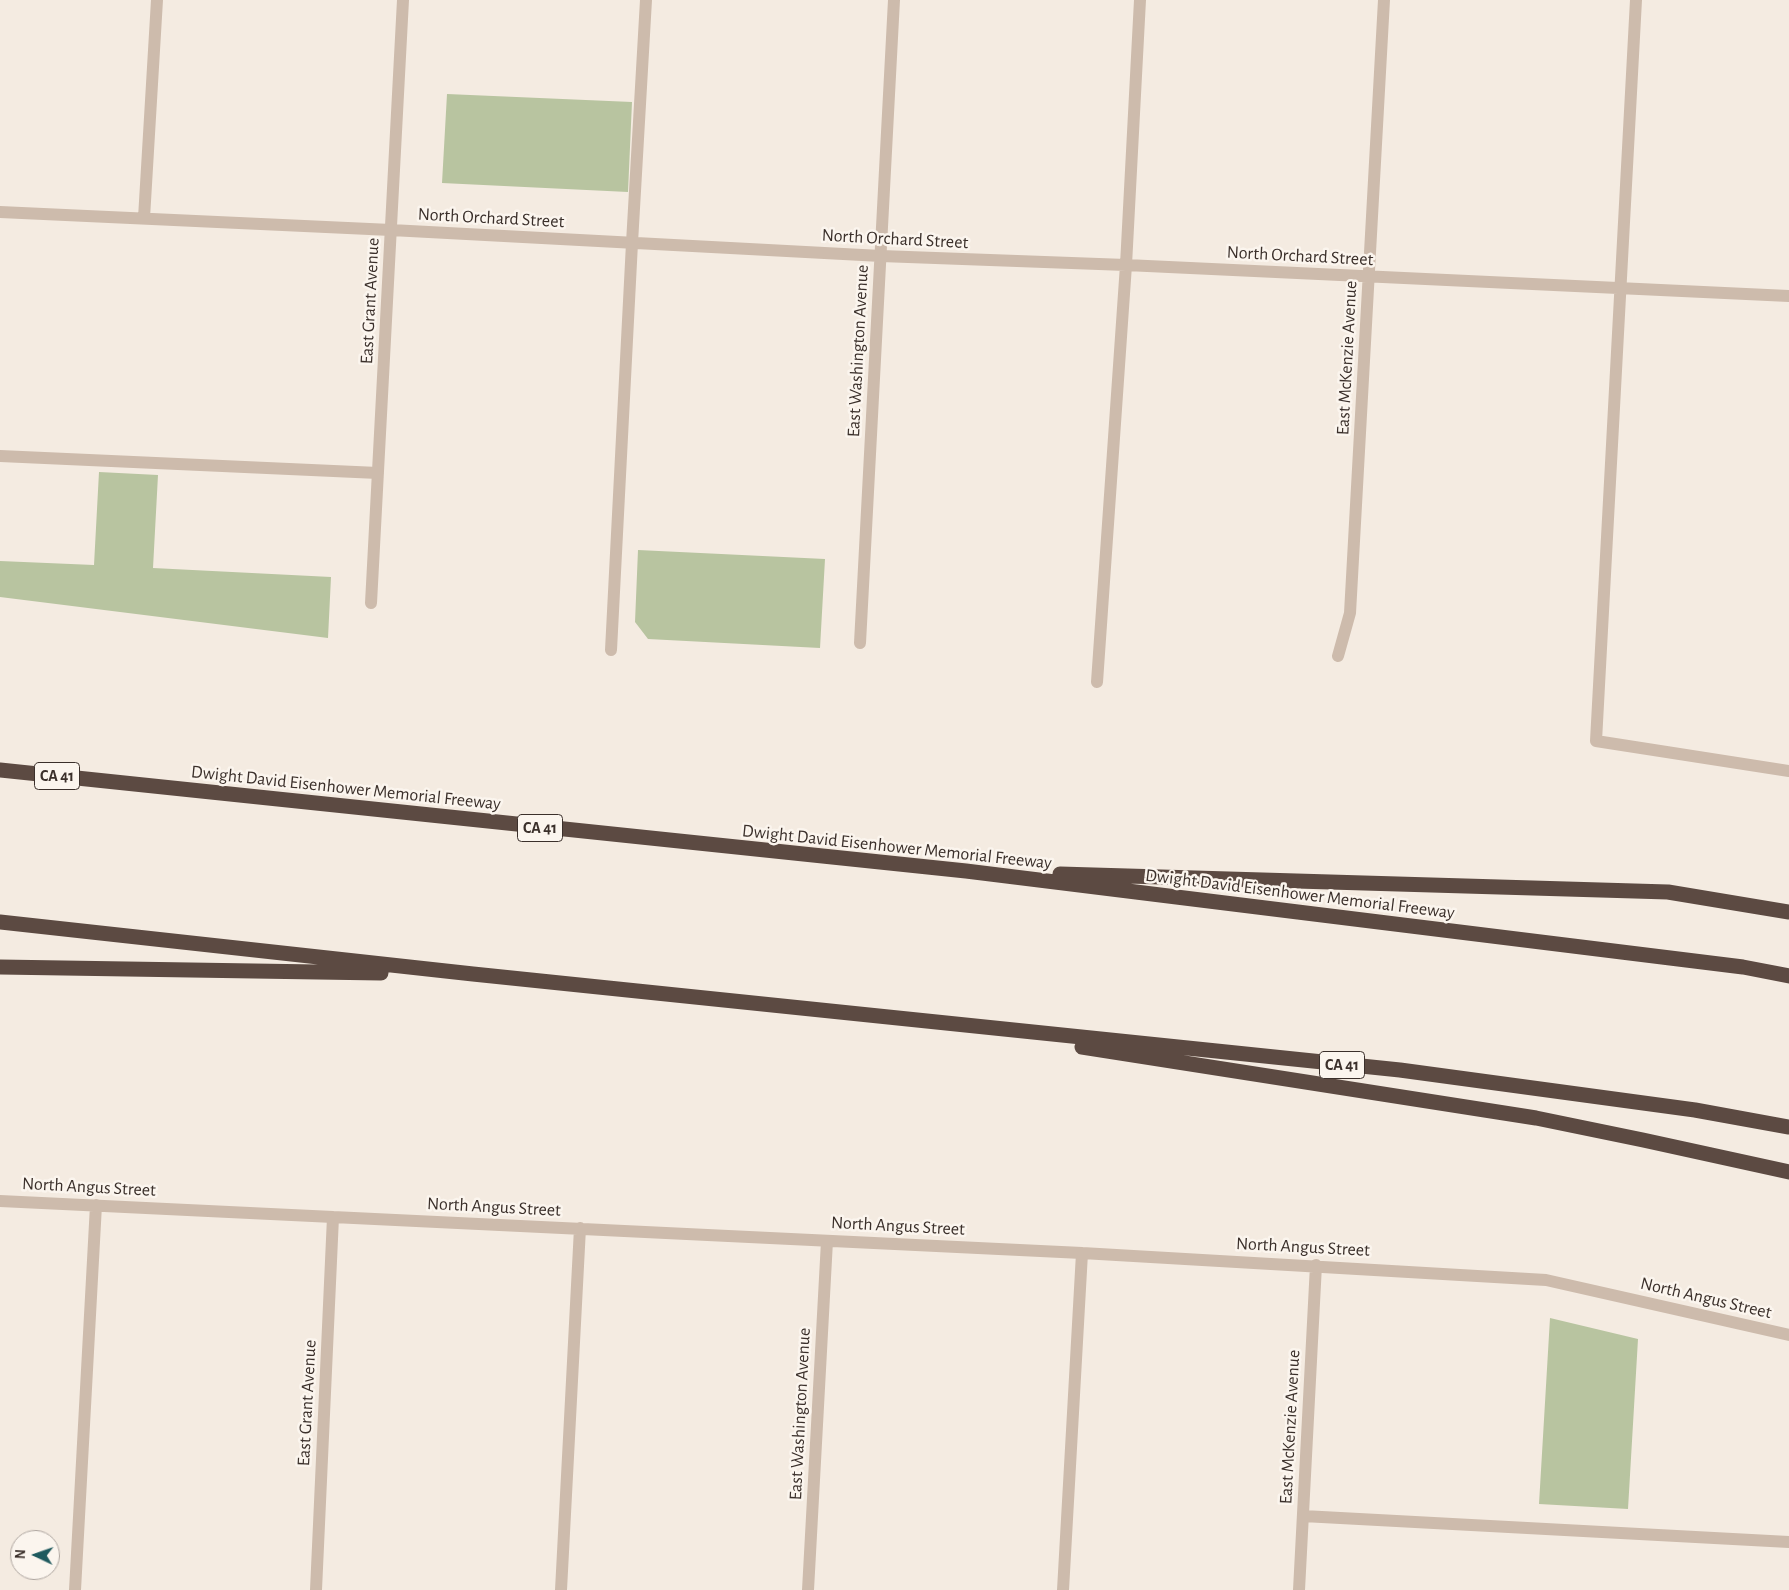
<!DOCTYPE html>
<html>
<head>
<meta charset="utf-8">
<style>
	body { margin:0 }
	#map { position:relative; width:1789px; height:1590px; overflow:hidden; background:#f4ebe1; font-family:"Alegreya Sans",sans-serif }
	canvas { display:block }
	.north { position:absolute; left:10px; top:1530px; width:50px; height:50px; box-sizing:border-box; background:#fbf5ee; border:1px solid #aea6a0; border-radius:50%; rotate:273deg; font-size:14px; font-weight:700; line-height:20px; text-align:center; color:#3b302b }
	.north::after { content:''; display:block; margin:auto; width:18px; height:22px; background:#1f5a5e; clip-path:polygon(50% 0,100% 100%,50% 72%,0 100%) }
</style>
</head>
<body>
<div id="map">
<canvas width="1789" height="1590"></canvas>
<div class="north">N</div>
</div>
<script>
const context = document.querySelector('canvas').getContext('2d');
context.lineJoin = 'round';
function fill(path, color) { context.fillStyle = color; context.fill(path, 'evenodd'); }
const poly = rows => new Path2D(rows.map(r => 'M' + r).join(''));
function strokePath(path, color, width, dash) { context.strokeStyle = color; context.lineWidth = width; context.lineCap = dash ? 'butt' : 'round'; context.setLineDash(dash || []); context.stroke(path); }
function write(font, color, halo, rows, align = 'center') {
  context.font = font + ' "Alegreya Sans",sans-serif'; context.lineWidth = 5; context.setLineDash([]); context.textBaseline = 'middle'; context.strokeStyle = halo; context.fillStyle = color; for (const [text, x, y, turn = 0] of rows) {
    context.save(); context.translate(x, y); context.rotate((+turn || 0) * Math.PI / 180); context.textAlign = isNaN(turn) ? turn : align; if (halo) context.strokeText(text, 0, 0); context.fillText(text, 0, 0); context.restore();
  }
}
fill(poly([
	[447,94,632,102,628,192,442,183],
	[99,472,158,475,153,568,331,577,328,638,0,597,0,561,94,565],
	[638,550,825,559,820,648,648,639,635,622],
	[1550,1318,1638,1339,1628,1509,1539,1504]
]), '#b8c4a0');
strokePath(poly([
	[1636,0,1596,741,1789,771],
	[0,212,391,230,881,256,1126,265,1789,296],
	[144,218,157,0],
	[0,456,378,473],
	[371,603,403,0],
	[860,643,894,0],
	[611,650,632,243,646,0],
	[1338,656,1350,613,1384,0],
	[1097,682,1126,265,1140,0],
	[0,1201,1082,1253,1546,1280,1789,1335],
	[1303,1516,1789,1542],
	[75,1590,96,1205],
	[316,1590,333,1217],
	[561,1590,580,1228],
	[808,1590,827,1241],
	[1063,1590,1082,1253],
	[1299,1590,1316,1265]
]), '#cdbbac', 12);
strokePath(poly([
	[0,770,966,871,1743,967,1789,976],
	[1060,874,1668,892,1789,912],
	[0,922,473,974,1400,1070,1695,1110,1789,1127],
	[0,967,381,973],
	[1082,1047,1536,1118,1643,1140,1789,1172]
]), '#5c4a42', 15);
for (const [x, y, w] of [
	[57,776,45],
	[540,828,45],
	[1342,1065,45]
]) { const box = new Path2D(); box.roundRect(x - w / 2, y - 13.5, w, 27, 4); context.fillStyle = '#fbf5ee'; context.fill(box); strokePath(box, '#3b302b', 1); }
write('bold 16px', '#3b302b', null, [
	["CA 41",57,776],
	["CA 41",540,828],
	["CA 41",1342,1065]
]);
write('18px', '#3b302b', '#fbf5ee', [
	["North Orchard Street",491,218,3],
	["North Orchard Street",895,239,3],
	["North Orchard Street",1300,256,3],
	["East Grant Avenue",370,301,-87],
	["East Washington Avenue",858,351,-87],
	["East McKenzie Avenue",1347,358,-87],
	["Dwight David Eisenhower Memorial Freeway",346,788,6],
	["Dwight David Eisenhower Memorial Freeway",897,847,6],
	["Dwight David Eisenhower Memorial Freeway",1300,894,7],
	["North Angus Street",89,1187,3],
	["North Angus Street",494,1207,3],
	["North Angus Street",898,1226,3],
	["North Angus Street",1303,1247,3],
	["North Angus Street",1706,1298,13],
	["East Grant Avenue",307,1403,-87],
	["East Washington Avenue",800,1414,-87],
	["East McKenzie Avenue",1290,1427,-87]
]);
</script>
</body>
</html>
